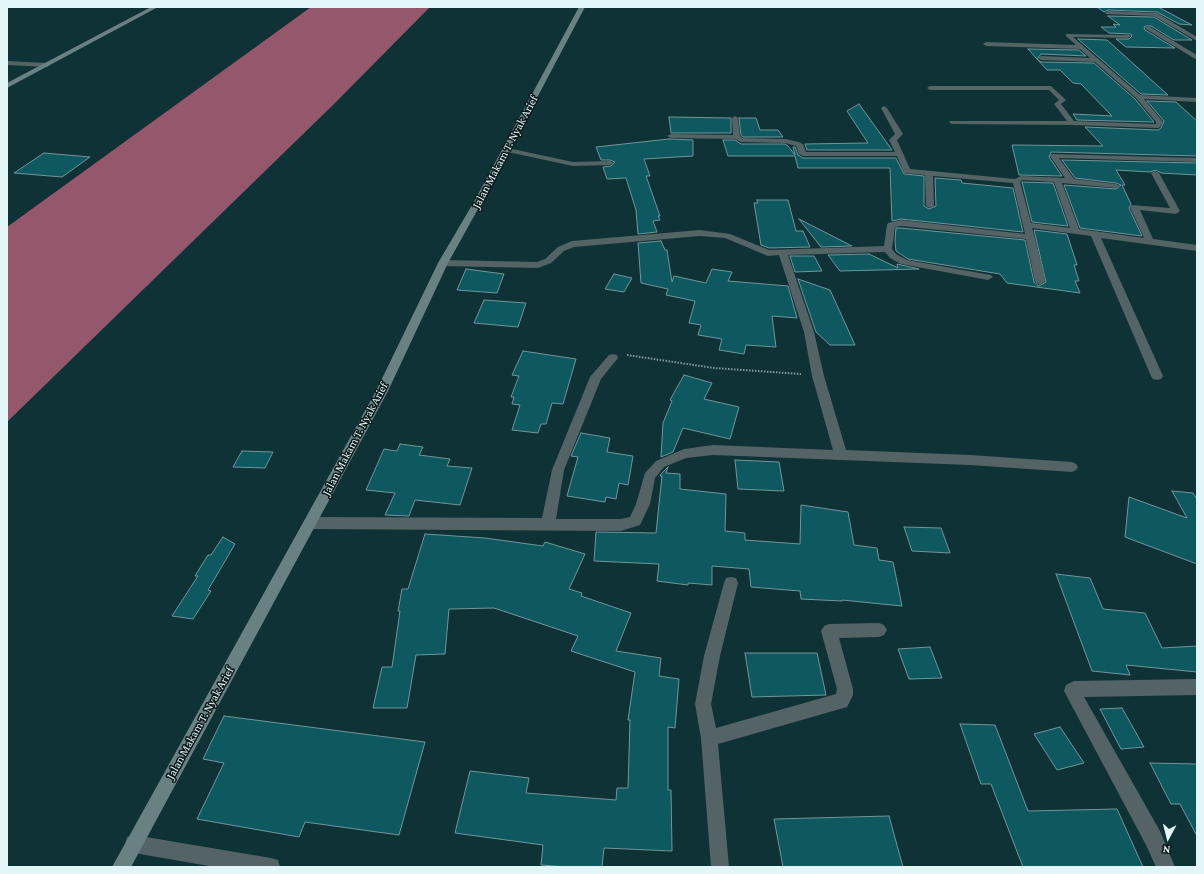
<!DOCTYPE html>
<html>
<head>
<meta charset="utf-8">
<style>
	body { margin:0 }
	#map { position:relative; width:1204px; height:874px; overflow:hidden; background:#0f3236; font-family:"Crimson Pro",serif }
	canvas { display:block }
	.frame { position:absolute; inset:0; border:8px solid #e2f5f7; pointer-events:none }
	.north { position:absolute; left:1148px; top:818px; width:40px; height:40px; -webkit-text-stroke:3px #091819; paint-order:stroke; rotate:187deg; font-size:11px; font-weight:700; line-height:16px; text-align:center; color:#e2f5f7 }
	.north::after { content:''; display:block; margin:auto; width:14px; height:18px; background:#e2f5f7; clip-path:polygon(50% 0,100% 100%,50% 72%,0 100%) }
</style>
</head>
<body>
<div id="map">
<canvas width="1204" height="874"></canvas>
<div class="frame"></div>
<div class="north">N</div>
</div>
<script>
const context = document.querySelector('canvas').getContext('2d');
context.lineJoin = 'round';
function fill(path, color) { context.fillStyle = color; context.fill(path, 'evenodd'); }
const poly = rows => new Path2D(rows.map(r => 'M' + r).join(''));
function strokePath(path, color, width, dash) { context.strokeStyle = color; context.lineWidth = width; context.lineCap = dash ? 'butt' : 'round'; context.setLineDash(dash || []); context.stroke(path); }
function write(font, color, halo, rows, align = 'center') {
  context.font = font + ' "Crimson Pro",serif'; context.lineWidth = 3; context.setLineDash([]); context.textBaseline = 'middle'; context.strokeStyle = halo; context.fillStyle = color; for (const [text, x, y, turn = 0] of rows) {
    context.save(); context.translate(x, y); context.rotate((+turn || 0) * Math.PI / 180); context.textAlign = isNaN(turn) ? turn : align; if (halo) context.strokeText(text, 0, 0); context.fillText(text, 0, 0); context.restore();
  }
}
fill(poly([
	[311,7,430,7,334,104,7,422,7,227]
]), '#94576b');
const building = poly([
	[1097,7,1158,7,1192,25,1179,24,1157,12,1108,10,1104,12,1097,7],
	[1108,16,1154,17,1192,40,1174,40,1151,26,1146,26,1144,27,1145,30,1175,48,1126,47,1116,39,1129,39,1132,36,1131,34,1109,33,1101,27,1116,27,1113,24,1120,25,1108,16],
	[1078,39,1107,40,1168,95,1141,94,1078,39],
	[1028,49,1079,50,1086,56,1041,54,1037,59,1028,49],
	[1037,59,1041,62,1094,63,1135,99,1154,122,1077,120,1073,114,1112,116,1081,84,1073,83,1060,70,1047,70,1037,59],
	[1147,101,1176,102,1197,121,1197,156,1051,152,1049,157,1062,176,1019,175,1012,145,1103,146,1085,127,1158,130,1161,128,1164,121,1147,101],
	[859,104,892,150,807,150,805,144,868,143,847,111,859,104],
	[669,117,731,118,731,133,671,133,669,117],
	[739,118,756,118,760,130,778,130,783,137,743,137,741,135,739,118],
	[669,139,693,140,693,156,644,159,650,176,646,176,660,216,658,216,660,220,653,221,657,232,638,234,636,210,626,178,607,179,603,167,611,166,615,162,610,160,601,160,596,147,669,139],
	[723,140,735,140,741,144,785,144,788,146,795,155,793,147,795,147,798,155,803,158,896,158,904,174,924,176,924,206,929,209,936,206,935,178,961,180,962,183,1013,188,1023,232,901,219,892,221,890,168,798,168,795,156,728,156,723,140],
	[44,153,90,157,62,177,14,173,44,153],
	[1062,160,1197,163,1197,175,1161,173,1156,170,1150,172,1116,170,1125,185,1122,185,1131,204,1129,208,1142,236,1080,228,1064,185,1116,189,1121,185,1116,183,1075,178,1062,160],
	[1022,182,1053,183,1068,226,1032,222,1022,182],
	[757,200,788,200,796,231,803,231,810,247,769,248,761,245,754,203,758,203,757,200],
	[799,219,852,246,821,247,799,219],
	[896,228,901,228,1025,240,1034,282,1039,286,1046,282,1034,230,1067,234,1077,265,1074,265,1079,281,1075,281,1080,293,1007,283,1000,274,908,259,896,251,895,241,896,228],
	[661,241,665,250,667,250,672,282,674,276,706,283,712,269,732,272,728,281,788,286,797,318,772,316,776,347,746,345,744,354,719,350,722,339,698,335,701,325,689,323,695,301,666,295,668,289,641,283,638,243,661,241],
	[869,254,898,268,897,264,919,269,840,271,828,255,869,254],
	[790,256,814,256,822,271,795,272,790,256],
	[466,269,504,274,497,293,457,290,466,269],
	[614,274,632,278,624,292,605,289,614,274],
	[798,279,830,290,855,345,830,345,816,332,798,279],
	[484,300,526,303,518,327,474,323,484,300],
	[523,351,576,359,563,404,552,403,546,424,541,424,538,433,512,430,520,405,512,404,514,397,511,397,519,376,512,375,523,351],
	[684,375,712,383,704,399,739,407,730,439,683,428,673,452,661,457,663,423,672,401,670,400,684,375],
	[581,433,610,438,607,452,633,456,628,485,619,483,616,499,606,497,605,502,567,496,578,457,571,456,581,433],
	[400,444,423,447,419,455,450,459,447,466,472,468,460,505,415,500,409,516,385,515,395,493,366,490,384,449,397,451,400,444],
	[242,451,273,452,265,468,233,467,242,451],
	[735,460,779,462,784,491,738,489,735,460],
	[668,467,666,473,680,474,680,489,726,494,725,531,745,533,745,540,800,544,801,505,848,512,854,545,877,548,879,560,893,562,902,606,842,600,842,601,801,599,800,591,751,587,749,569,712,566,712,585,688,583,688,585,657,581,659,564,594,561,596,532,656,533,662,476,660,476,661,474,668,467],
	[1172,491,1193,493,1197,499,1197,564,1125,537,1129,497,1187,518,1172,491],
	[904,527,941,528,950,553,912,551,904,527],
	[425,534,485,538,543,546,545,542,585,554,569,589,582,593,581,596,631,613,616,651,661,658,659,676,679,679,675,728,668,727,668,790,671,790,672,851,604,848,602,867,567,867,541,865,543,845,455,833,470,771,529,778,526,793,616,800,617,788,628,788,630,720,628,720,635,672,571,651,578,636,494,608,449,609,445,654,416,655,407,708,373,708,382,667,392,667,400,611,398,611,402,589,408,589,425,534],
	[223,537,235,544,208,590,211,591,193,619,172,616,198,576,195,576,208,555,211,555,223,537],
	[1056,574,1090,578,1103,609,1145,613,1162,648,1197,646,1197,672,1126,665,1130,675,1092,671,1056,574],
	[930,647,942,678,909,679,898,649,930,647],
	[745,653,817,653,826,695,752,697,745,653],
	[1122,708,1144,747,1121,749,1100,709,1122,708],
	[224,716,425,742,399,835,305,822,299,837,197,819,224,763,203,759,224,716],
	[960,724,995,725,1028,811,1117,809,1143,867,1023,867,991,784,981,784,960,724],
	[1060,727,1084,763,1057,770,1034,734,1060,727],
	[1150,763,1197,764,1197,836,1180,804,1171,804,1150,763],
	[889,816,903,867,783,867,774,819,889,816]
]);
fill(building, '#0e585f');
strokePath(building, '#71969a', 1);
strokePath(poly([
	[627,355,714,368,801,374]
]), '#819b9e', 2, [1.5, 1.5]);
fill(poly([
	[1108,11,1157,13,1197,37,1197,41,1154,16,1106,14,1105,13,1108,11],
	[1146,27,1150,27,1197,55,1197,60,1146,29,1146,27],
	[1066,34,1130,35,1131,36,1128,38,1073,37,1140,95,1197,98,1197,102,1144,99,1163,122,1160,127,1158,128,1072,125,952,124,949,122,950,121,1067,121,1054,104,1059,100,1049,90,930,90,927,88,930,86,1051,86,1066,100,1061,104,1074,121,1156,124,1156,122,1136,98,1095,62,1041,60,1038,58,1041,56,1090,58,1080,49,986,46,983,44,986,42,1076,45,1066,36,1066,34],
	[7,61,47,63,50,65,47,67,7,65,7,61],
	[884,106,887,108,903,134,897,140,910,169,1015,179,1021,176,1065,178,1050,156,1051,154,1197,158,1197,162,1059,158,1074,179,1116,184,1120,186,1116,188,1062,183,1079,229,1144,238,1130,207,1131,205,1170,208,1151,173,1155,171,1159,173,1180,211,1176,214,1140,210,1153,239,1197,245,1197,251,1101,238,1163,376,1161,379,1157,380,1153,379,1151,376,1091,236,1032,228,1044,273,1045,282,1040,285,1035,282,1026,239,901,226,895,227,892,249,896,254,907,260,991,275,993,277,988,280,901,264,890,258,885,252,788,255,814,332,824,376,846,450,970,455,1072,462,1076,464,1078,467,1076,470,1072,472,970,465,713,455,686,458,664,467,655,478,650,504,640,525,621,531,311,529,306,527,304,523,306,519,311,517,542,518,552,470,590,377,609,355,613,354,617,355,618,358,601,379,564,470,556,519,621,519,630,517,636,504,645,473,656,461,684,449,713,445,833,450,812,376,804,332,779,255,768,256,725,238,700,236,574,247,564,251,551,263,538,268,443,266,438,263,443,260,537,262,545,259,558,247,572,241,700,230,730,234,769,250,884,246,887,225,888,223,901,220,1025,234,1013,183,933,176,934,206,930,208,926,206,925,175,904,173,897,156,803,156,799,154,796,146,785,143,741,142,735,139,671,138,667,136,671,134,733,135,732,118,735,116,738,118,740,136,743,138,785,139,799,142,803,144,806,152,895,152,889,140,895,134,881,108,884,106],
	[1022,180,1054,182,1070,228,1031,223,1020,182,1022,180],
	[503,147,573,162,610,161,614,163,610,165,573,166,503,151,503,147],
	[731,577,736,578,738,583,720,656,711,704,716,728,836,694,837,689,821,631,824,626,829,624,879,623,884,625,887,630,884,635,879,637,839,638,853,689,853,695,847,707,718,744,729,867,711,867,701,738,695,704,704,656,724,583,726,578,731,577],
	[1197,679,1197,695,1084,697,1160,831,1175,867,1156,867,1146,845,1064,691,1066,685,1074,681,1197,679],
	[134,835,271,858,278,860,280,867,215,867,134,853,127,851,125,844,127,837,134,835]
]), '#546365');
fill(poly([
	[151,7,158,7,7,88,7,83,151,7],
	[579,7,585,7,483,200,448,263,388,391,131,867,112,867,376,391,438,263,475,200,579,7]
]), '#6a8184');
write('12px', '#e2f5f7', '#091819', [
	["Jalan Makam T. Nyak Arief",505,152,-62],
	["Jalan Makam T. Nyak Arief",355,439,-62],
	["Jalan Makam T. Nyak Arief",200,723,-61]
]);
</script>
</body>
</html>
